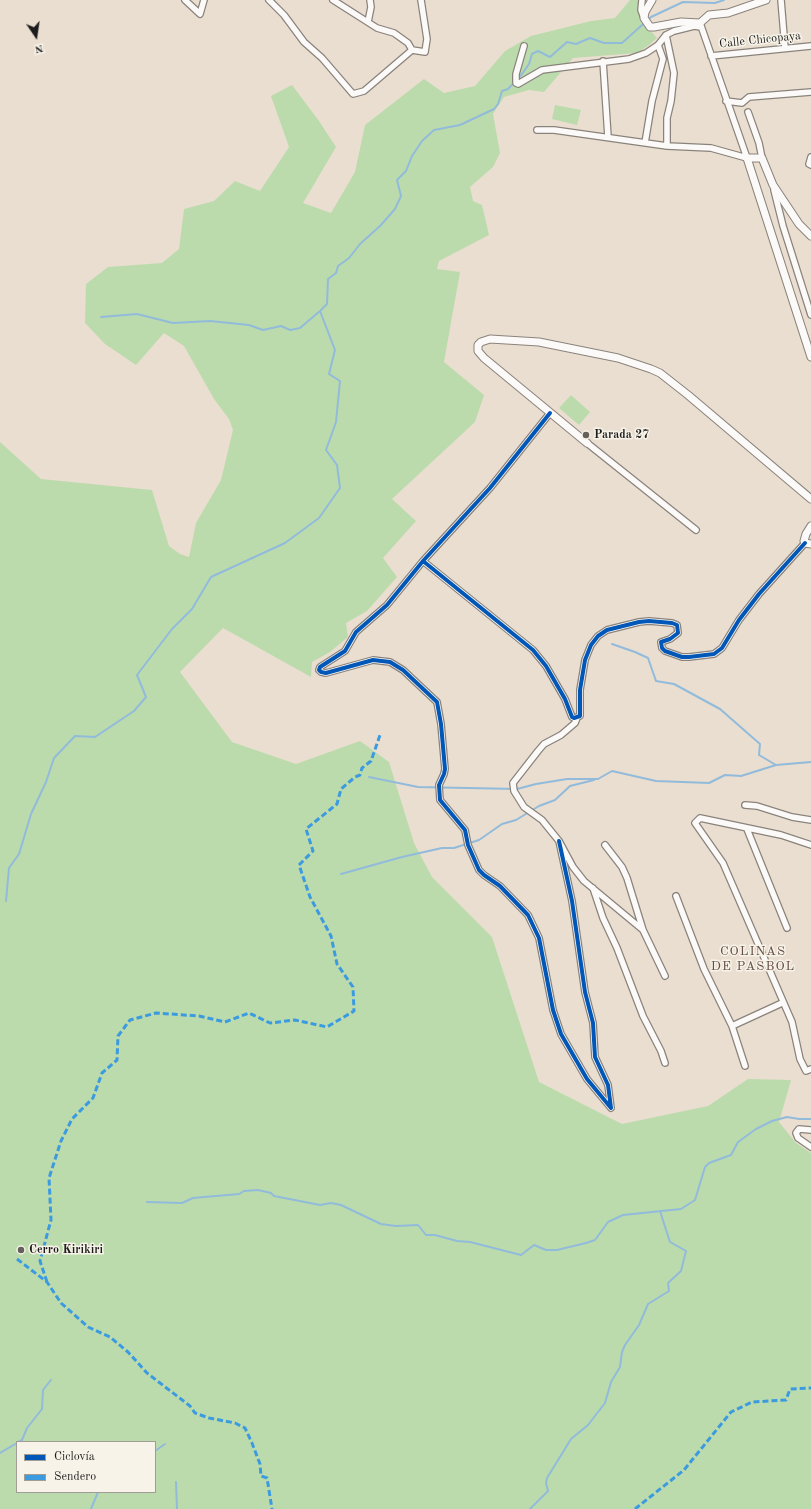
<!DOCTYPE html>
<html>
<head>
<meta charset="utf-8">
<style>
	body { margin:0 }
	#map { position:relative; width:811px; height:1509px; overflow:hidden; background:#eaded0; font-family:"Old Standard TT",serif }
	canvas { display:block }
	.legend { position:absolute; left:16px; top:1441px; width:140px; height:52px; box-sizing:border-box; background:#f7f3e8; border:1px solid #9f9d96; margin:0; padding:5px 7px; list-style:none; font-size:12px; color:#1c1c1c }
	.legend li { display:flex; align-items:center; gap:8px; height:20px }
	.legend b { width:20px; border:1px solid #9f9d96 }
	.north { position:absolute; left:16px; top:16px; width:40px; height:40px; -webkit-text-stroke:3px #f7f3e8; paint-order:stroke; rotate:167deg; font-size:11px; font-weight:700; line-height:16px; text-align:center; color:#1c1c1c }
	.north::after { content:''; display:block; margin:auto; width:14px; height:18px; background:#1c1c1c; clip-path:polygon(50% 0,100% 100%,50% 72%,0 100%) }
</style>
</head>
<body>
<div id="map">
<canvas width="811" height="1509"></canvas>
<ul class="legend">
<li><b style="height:5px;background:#0057b8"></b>Ciclovía</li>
<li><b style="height:5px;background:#3c9bdf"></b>Sendero</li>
</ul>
<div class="north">N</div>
</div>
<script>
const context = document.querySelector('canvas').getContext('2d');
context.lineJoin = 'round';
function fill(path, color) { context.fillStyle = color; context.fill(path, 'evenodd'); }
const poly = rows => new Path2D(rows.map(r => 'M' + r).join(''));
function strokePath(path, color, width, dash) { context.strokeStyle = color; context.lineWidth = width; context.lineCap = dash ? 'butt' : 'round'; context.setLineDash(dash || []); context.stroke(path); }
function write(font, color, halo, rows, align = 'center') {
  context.font = font + ' "Old Standard TT",serif'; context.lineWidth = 3; context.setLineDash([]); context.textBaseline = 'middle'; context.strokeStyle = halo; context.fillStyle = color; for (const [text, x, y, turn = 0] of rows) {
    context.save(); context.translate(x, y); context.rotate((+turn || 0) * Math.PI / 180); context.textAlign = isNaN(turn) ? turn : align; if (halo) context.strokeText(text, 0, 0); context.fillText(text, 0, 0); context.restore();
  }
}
fill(poly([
	[630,0,640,0,640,19,657,38,649,45,637,53,573,58,544,92,529,90,504,97,493,114,500,153,493,167,470,187,473,201,482,205,489,235,439,261,437,269,460,272,444,362,484,395,475,422,392,499,416,521,383,558,397,577,367,611,346,623,348,637,330,652,312,662,311,677,223,628,180,672,232,742,296,764,360,741,389,762,414,843,432,877,492,937,539,1082,622,1124,708,1106,748,1079,791,1080,779,1122,796,1143,811,1153,811,1509,0,1509,0,442,41,479,152,490,169,546,180,554,189,557,196,523,221,480,233,430,229,419,214,399,184,346,164,333,136,365,105,344,85,323,86,284,108,267,162,263,179,249,184,209,214,201,235,181,260,191,289,147,271,96,292,85,319,121,336,147,303,203,331,213,355,172,365,125,424,79,444,93,475,86,505,51,531,36,591,21,615,18],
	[17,1442,155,1442,155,1492,17,1492],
	[555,105,581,110,577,125,552,119],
	[571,395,590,412,579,425,559,408]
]), '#bcdbad');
strokePath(poly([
	[101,317,137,314,173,323,210,321,249,325,263,330,281,326,290,330,300,328,320,311],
	[612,644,635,652,648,658,656,681,674,684,720,709,760,744,759,755,776,765],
	[369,777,418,787,517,789,536,784,567,779,598,779,612,771,656,781,709,783,725,775,741,776,776,765,811,762],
	[341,874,402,857,442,848,454,848,479,840,502,824,516,820,539,806,555,800,570,786,594,780],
	[6,901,9,868,19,854,31,814,46,782,54,758,75,736,95,737,134,711,146,697,137,675,172,629,192,609,211,577,285,543,319,518,340,488,337,465,326,450,336,422,340,381,329,374,335,350,320,311,327,304,328,279,336,273,338,266,349,258,360,244,380,226,395,209,401,196,397,180,406,171,412,156,422,141,434,130,460,125,494,109,498,104,502,91,508,89,522,74,529,64,532,54,538,51,550,57,567,42,576,44,590,38,604,43,622,43,651,17,683,2,715,3,724,0],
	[147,1202,182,1203,193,1198,239,1194,244,1191,258,1190,271,1193,274,1196,320,1205,331,1203,341,1205,381,1224,396,1226,418,1225,426,1235,435,1235,457,1241,470,1242,521,1255,534,1245,546,1250,557,1250,586,1243,595,1240,608,1222,623,1215,681,1209,695,1200,705,1167,709,1163,731,1155,738,1142,756,1129,772,1121,787,1117,799,1119,811,1119],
	[18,1442,22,1440,27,1428,42,1409,43,1390,51,1380],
	[155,1451,165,1444],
	[0,1453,17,1443],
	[176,1482,177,1509],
	[91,1509,98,1492],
	[530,1509,548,1491,546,1483,547,1478,571,1439,588,1425,605,1403,611,1382,620,1367,622,1352,625,1345,639,1325,648,1304,669,1291,668,1283,681,1271,686,1251,670,1242,660,1211]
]), '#92bbdb', 2);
const minor = poly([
	[185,0,200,14,204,0],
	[269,0,284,15,304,42,322,58,353,94,364,91,412,50,425,52,427,39,421,0],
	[333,0,377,28,394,33,408,43,412,50],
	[642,0,641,10,644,18],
	[781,0,785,48],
	[368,22,371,7,370,0],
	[700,23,747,158],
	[666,35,674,73,671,101,667,118,667,146],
	[524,46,516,74,516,83,518,84,542,70,629,59,646,53,658,45,666,35,674,31,694,26,701,27],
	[711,56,811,46],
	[603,61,608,137],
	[726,101,742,103,749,97,811,92],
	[748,112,759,143,762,158],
	[537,130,554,130,667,146,711,148,747,158],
	[645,143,652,101,663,59,658,45],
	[811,157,809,164,811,165],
	[774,190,783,226,811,315],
	[550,413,490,488,423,561,387,605,356,632,345,651,320,667,319,670,321,672,326,673,373,660,390,662,403,670,437,702,441,724,445,769,444,774,439,785,440,800,465,830,468,845,479,870,484,875,500,886,528,915,539,938,553,1010,561,1034,587,1079,611,1108,608,1085,595,1057,593,1023,585,992,572,901,559,841],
	[587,443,696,530],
	[423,561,533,650,546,666,565,699,572,717,574,718,580,716,580,690,585,660,591,645,598,636,607,630,639,622,649,621,672,623,677,625,678,633,670,639,661,642,662,648,665,651,682,657,689,657,714,654,722,648,739,620,759,594,805,543],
	[577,718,575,723,561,735,544,744,538,751,513,783,514,791,524,807,542,820,559,841,573,867,584,881,643,930],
	[745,805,757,806,792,817,811,820],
	[747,829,787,928],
	[605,845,622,867,627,878,643,930,665,976],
	[811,845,781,835,700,818,695,823,723,863,792,1022,800,1059,806,1071,811,1069],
	[593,888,603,918,617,948,643,1016,661,1051,665,1063],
	[676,896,704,969,732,1026,745,1066],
	[732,1026,782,1003],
	[811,1130,799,1129,796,1133,798,1138,811,1147]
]);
const tertiary = poly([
	[652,0,645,12,644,18,650,27,654,27,681,22,700,23,709,15,728,13,766,0],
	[811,236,799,224,773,185,762,158,747,158,811,357],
	[587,443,484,358,478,351,478,345,481,342,490,339,539,342,618,358,651,369,660,373,688,395,811,499],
	[811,526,806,534,804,541,805,543,811,544]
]);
strokePath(minor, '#8a837c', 8);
strokePath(tertiary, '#8a837c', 9);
strokePath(minor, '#fcfaf8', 5.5);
strokePath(tertiary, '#fcfaf8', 7);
strokePath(poly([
	[17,1259,47,1282,61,1303,88,1327,110,1337,128,1352,147,1373,190,1406,195,1413,209,1418,235,1423,245,1428,252,1443,260,1464,261,1476,267,1478,272,1509],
	[47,1282,40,1261,51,1220,49,1178,61,1141,72,1119,93,1098,102,1073,117,1060,118,1036,130,1020,156,1013,199,1016,225,1022,249,1013,270,1023,295,1020,327,1027,354,1011,353,987,337,964,331,936,310,897,299,865,313,851,306,829,337,804,341,789,355,777,360,775,362,768,371,761,380,735],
	[635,1509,684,1470,731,1412,752,1402,786,1400,790,1389,811,1388]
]), '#3c9bdf', 3, [6, 3]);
strokePath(poly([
	[550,413,490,488,423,561,387,605,356,632,345,651,320,667,319,670,321,672,326,673,373,660,390,662,403,670,437,702,441,724,445,769,444,774,439,785,440,800,465,830,468,845,479,870,484,875,500,886,528,915,539,938,553,1010,561,1034,587,1079,611,1108,608,1085,595,1057,593,1023,585,992,572,901,559,841],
	[423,561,533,650,546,666,565,699,572,717,574,718,580,716,580,690,585,660,591,645,598,636,607,630,639,622,649,621,672,623,677,625,678,633,670,639,661,642,662,648,665,651,682,657,689,657,714,654,722,648,739,620,759,594,805,543]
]), '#0057b8', 4);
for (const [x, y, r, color] of [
	[586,435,4,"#64605b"],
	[21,1250,4,"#64605b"]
]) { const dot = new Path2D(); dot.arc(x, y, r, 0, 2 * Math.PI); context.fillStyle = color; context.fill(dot); strokePath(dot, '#f7f3e8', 1.5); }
write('12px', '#1c1c1c', '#f7f3e8', [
	["Calle Chicopaya",760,40,-6]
]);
write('bold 12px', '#1c1c1c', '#f7f3e8', [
	["Parada 27",594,435],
	["Cerro Kirikiri",29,1250]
], 'left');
context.letterSpacing = '1px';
write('13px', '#674f48', '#f7f3e8', [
	["COLINAS",753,952],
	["DE PASBOL",753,967]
]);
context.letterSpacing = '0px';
</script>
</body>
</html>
